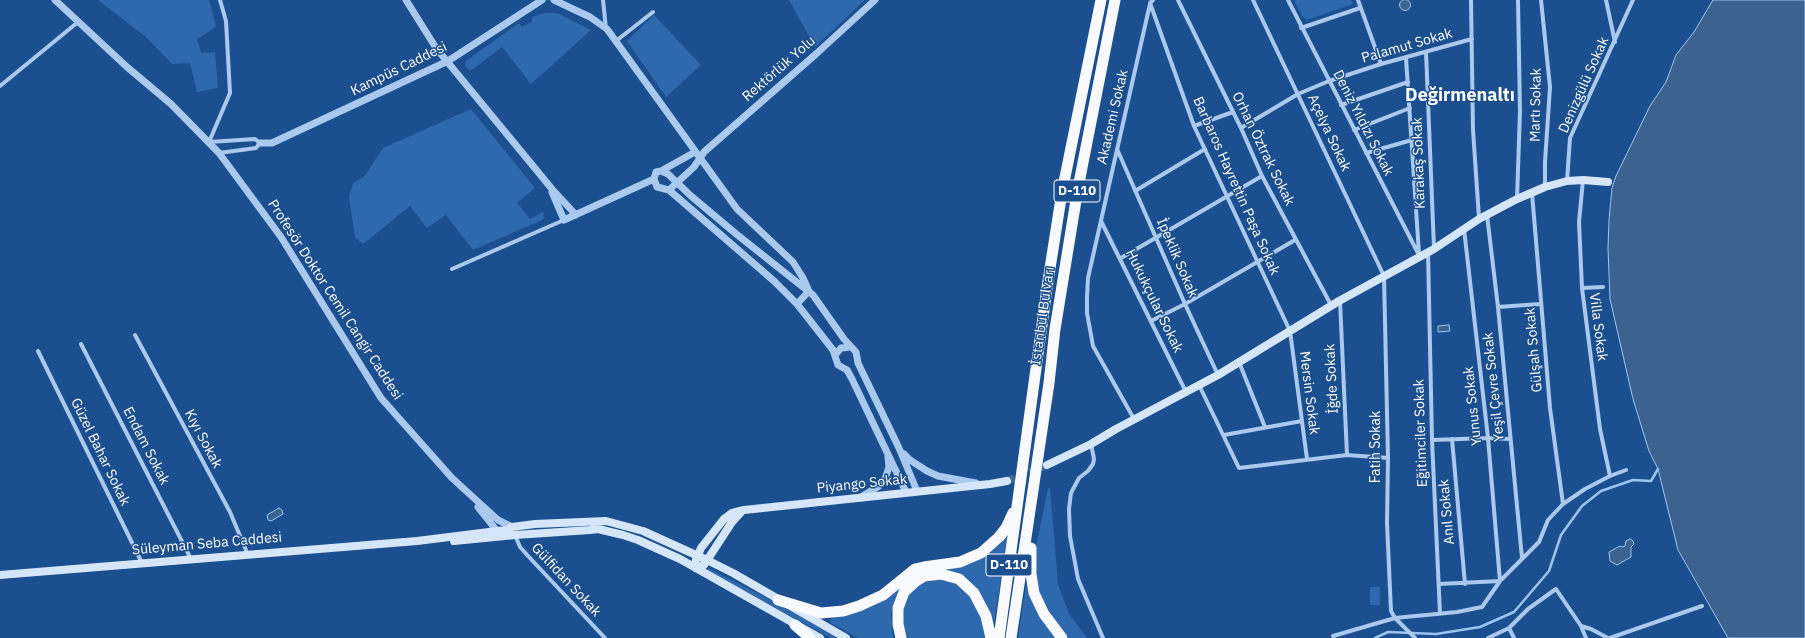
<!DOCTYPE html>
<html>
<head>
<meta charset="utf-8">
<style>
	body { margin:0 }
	canvas { display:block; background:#1b4f8f }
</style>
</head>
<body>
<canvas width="1805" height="638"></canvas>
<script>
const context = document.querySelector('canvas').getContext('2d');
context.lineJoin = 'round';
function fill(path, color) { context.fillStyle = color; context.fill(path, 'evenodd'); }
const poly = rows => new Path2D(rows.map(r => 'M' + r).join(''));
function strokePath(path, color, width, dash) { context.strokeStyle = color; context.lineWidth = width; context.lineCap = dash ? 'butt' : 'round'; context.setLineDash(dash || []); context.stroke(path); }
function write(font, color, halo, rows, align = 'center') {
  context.font = font + ' "IBM Plex Sans",sans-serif'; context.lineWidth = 3; context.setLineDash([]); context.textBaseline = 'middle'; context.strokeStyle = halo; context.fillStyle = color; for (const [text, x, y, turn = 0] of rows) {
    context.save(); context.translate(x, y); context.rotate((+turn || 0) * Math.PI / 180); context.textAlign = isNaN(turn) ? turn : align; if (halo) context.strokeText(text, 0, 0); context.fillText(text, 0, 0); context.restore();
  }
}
fill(poly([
	[98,0,209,0,216,27,197,39,201,53,215,52,218,88,197,92,190,63,172,64,146,37],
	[789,0,865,0,815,47],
	[1294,0,1351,0,1353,4,1307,20,1302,16],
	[545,13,557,13,591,30,531,84,502,47,470,71,465,65,466,61,519,23,522,27,532,22,532,17],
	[654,15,701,65,666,97,627,41],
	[471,109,535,188,517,203,530,219,543,212,544,219,473,250,446,215,427,228,410,206,363,244,355,237,349,197,353,183,364,177,383,148],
	[1048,488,1050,488,1058,584,1069,614,1087,638,1070,638,1066,634,1052,616,1040,593,1037,579,1036,547],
	[1007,535,1007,539,994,624,984,599,976,588,944,571,945,568],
	[708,568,763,596,839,638,831,638,707,571],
	[942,579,956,583,967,592,981,615,986,638,906,638,902,628,903,606,908,596,922,582],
	[1026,584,1040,616,1056,638,1018,638],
	[900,586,893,605,891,614,893,638,858,638,829,622,833,617,869,608,882,601],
	[1370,587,1380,587,1380,605,1370,605]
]), '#2e69ad');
const water = poly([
	'1399.5 5a5.5 5.5 0 1 1 11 0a5.5 5.5 0 1 1-11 0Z',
	[1713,0,1805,0,1805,638,1728,638,1678,550,1658,469,1649,451,1633,399,1610,299,1608,248,1609,220,1612,188,1616,176,1650,106,1666,82,1676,55,1694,32,1713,0],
	[1449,325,1450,331,1438,332,1438,326,1449,325],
	[279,508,282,510,283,514,271,521,268,520,267,515,279,508],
	[1630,539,1633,541,1634,544,1631,547,1631,557,1617,565,1610,561,1609,552,1620,546,1622,547,1625,546,1626,541,1630,539]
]);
fill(water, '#3c6290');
strokePath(water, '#9cc4f0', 1);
strokePath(poly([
	[1375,638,1388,632,1436,634,1480,627,1514,612,1549,571,1561,535,1582,506,1601,491,1633,480,1651,481,1658,469]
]), '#9cc4f0', 2.5);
strokePath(poly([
	[1007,481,1047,465]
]), '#3d69a0', 8, [8, 4]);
strokePath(poly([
	[603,0,606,29],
	[1153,0,1150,3,1194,126,1290,331,1307,459],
	[1178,0,1241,128,1262,176,1331,305],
	[1253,0,1384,276,1388,458,1387,523,1391,611,1395,618,1415,638],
	[1288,0,1420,257],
	[1358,0,1381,64],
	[1471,0,1473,130,1479,218],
	[1541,0,1550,87,1545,162,1545,187],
	[1606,0,1615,42],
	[1301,28,1360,8],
	[616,41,653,12],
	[1426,52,1434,248],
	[1406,58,1419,254],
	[0,86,78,22],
	[1341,105,1408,82],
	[1194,126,1233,112],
	[1241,128,1298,94,1329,81,1381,64,1472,39],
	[1354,130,1410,108],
	[1117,149,1185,304,1218,375],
	[219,153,256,148,260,143,255,139,209,142,230,93,226,21,220,0],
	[1366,153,1412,140],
	[1583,180,1579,222,1582,288,1600,429,1610,476],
	[1567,181,1570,138,1633,0],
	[1135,191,1205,149],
	[1532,193,1550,408,1563,504],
	[1517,199,1520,111,1518,0],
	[1487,215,1498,307,1522,558],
	[1101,221,1186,392],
	[1428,252,1432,440,1440,614],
	[1121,258,1262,176],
	[452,269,564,220],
	[1582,288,1603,287],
	[1340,301,1347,455],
	[1498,307,1540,304],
	[1151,321,1185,304,1295,240],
	[135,335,230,512,248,555],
	[81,344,191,559],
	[38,351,142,563],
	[1239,362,1265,427],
	[1199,385,1239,468,1347,455,1388,458],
	[1134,419,1093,346,1087,313,1087,297,1088,278,1150,4],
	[1224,435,1302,421],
	[1452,439,1465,584],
	[1432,440,1488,438,1510,439],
	[1091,444,1094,459,1093,464,1088,471,1079,478,1071,493,1069,509,1070,536,1078,579,1103,638],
	[515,535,520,547,529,557,605,638],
	[1439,584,1500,581,1488,438,1464,229],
	[1581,626,1591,629,1608,638],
	[1509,628,1514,638],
	[1333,636,1395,618,1457,612,1482,607,1500,581,1539,542,1548,520,1563,504,1585,489,1610,476,1626,470],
	[1488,638,1509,628,1528,609,1556,589,1581,626,1586,638],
	[1610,638,1702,606]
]), '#a9c9ee', 4);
strokePath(poly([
	[55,0,127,67,171,104,219,153,281,237,381,398,452,478,498,520,512,527],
	[406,0,436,48,552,189,576,215],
	[554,0,590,17,607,29,737,209,793,262,803,278,808,289],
	[260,143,272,143,448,61,542,0],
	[661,171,695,152],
	[669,190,694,167,704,152,816,54,875,0],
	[552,192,564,220,654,179],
	[797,304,809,291],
	[835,355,841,348,851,347],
	[904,454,910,460,927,471,938,476,976,483],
	[906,492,852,379,847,370,838,365,833,350,819,332,797,304,774,281,669,190,657,187,654,179,656,172,661,171,668,174,691,196,735,233,813,295,844,339,856,352,858,363,899,448,917,491],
	[861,497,879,486,885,479,889,467,888,457],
	[478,507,497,531]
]), '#a9c9ee', 7);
strokePath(poly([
	[1047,465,1091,444,1116,429,1218,375,1339,301,1434,249,1479,219,1517,199,1545,187,1567,181,1583,180,1608,182],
	[454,541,515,535,590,530,598,529,623,535,638,540,680,559,820,638],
	[696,560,701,548,724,519,732,513,744,510,990,484,1007,481],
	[696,568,704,565,732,522,742,511],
	[0,575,417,541,497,531,508,530,512,527,535,524,606,521,643,531,707,560,733,573,846,638]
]), '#d6e6fa', 8);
strokePath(poly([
	[1031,548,1031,574,1034,593,1044,614,1062,638],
	[778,600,821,613,843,611,859,606,883,595,915,569,924,567,960,562,981,553,999,537,1006,528,1013,513],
	[795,625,810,638],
	[901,638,898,624,898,608,904,592,916,581,924,576,941,574,959,579,974,593,986,616,991,638],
	[999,638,1048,281,1062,192,1101,0],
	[1011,638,1049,383,1055,329,1078,188,1115,0]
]), '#f8faff', 11);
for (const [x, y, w] of [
	[1077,191,46],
	[1009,565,46]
]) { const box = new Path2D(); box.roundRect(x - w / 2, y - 11, w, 22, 3); context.fillStyle = '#1b4f8f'; context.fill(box); strokePath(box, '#fff', 1); }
write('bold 13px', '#fff', null, [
	["D-110",1077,191],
	["D-110",1009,565]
]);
write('14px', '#fff', '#1b4f8f', [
	["Palamut Sokak",1407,46,-16],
	["Kampüs Caddesi",399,69,-26],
	["Rektörlük Yolu",779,69,-41],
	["Denizgülü Sokak",1584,85,-66],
	["Martı Sokak",1536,105,-89],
	["Akademi Sokak",1113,117,-77],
	["Deniz Yıldızı Sokak",1363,123,63],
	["Açelya Sokak",1329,133,65],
	["Orhan Öztrak Sokak",1263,149,64],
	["Karakaş Sokak",1419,163,-92],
	["Barbaros Hayrettin Paşa Sokak",1236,186,66],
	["İpeklik Sokak",1177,258,67],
	["Profesör Doktor Cemil Cangir Caddesi",335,300,57],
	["Hukukçular Sokak",1154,301,64],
	["İstanbul Bulvarı",1043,316,-82],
	["Villa Sokak",1598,327,83],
	["Gülşah Sokak",1534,350,-95],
	["İğde Sokak",1332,379,-93],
	["Yeşil Çevre Sokak",1494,387,-96],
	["Mersin Sokak",1309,393,83],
	["Yunus Sokak",1473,406,-96],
	["Eğitimciler Sokak",1421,433,-92],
	["Kıyı Sokak",203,439,62],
	["Endam Sokak",146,446,63],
	["Fatih Sokak",1376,447,-90],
	["Güzel Bahar Sokak",100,452,64],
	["Piyango Sokak",862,484,-6],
	["Anıl Sokak",1447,512,-95],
	["Süleyman Seba Caddesi",207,544,-5],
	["Gülfidan Sokak",566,580,47]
]);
write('bold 18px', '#fff', '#1b4f8f', [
	["Değirmenaltı",1460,96]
]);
</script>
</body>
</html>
